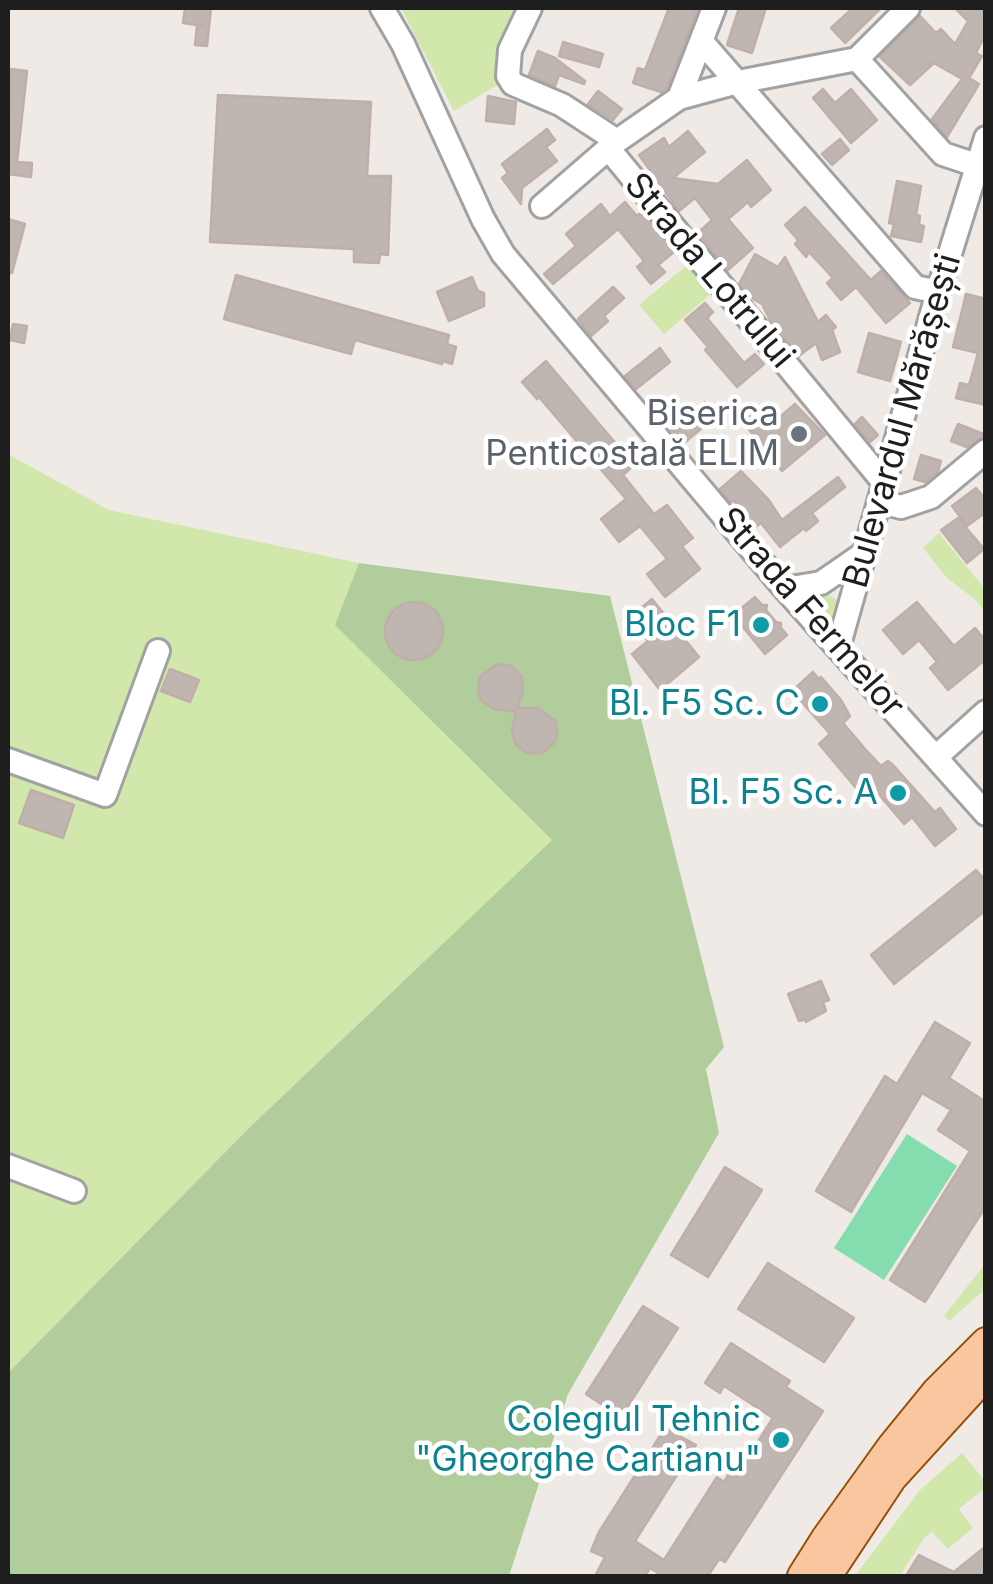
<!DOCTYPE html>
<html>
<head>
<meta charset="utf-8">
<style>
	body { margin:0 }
	#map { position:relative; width:993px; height:1584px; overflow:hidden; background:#efeae5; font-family:Inter,sans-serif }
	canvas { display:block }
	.frame { position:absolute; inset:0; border:10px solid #1e1e1e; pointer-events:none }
</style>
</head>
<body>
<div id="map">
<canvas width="993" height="1584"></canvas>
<div class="frame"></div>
</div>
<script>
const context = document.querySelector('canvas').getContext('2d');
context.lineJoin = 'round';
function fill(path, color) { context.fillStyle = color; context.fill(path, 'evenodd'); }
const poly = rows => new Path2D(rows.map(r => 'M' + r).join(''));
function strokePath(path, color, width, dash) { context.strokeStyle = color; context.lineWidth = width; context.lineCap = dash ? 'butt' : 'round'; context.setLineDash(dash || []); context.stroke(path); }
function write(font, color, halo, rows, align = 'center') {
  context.font = font + ' Inter,sans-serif'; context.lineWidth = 9; context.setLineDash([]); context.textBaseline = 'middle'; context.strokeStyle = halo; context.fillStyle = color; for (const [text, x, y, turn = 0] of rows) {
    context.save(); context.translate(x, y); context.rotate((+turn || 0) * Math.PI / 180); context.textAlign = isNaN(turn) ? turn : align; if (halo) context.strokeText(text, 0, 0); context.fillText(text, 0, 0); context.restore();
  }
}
fill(poly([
	[401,8,522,8,501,83,454,111],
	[687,265,711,294,664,334,639,305],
	[8,454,109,510,359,563,336,625,552,840,250,1127,8,1373],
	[939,533,985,589,985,612,976,600,947,578,923,548],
	[819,594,827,594,840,602,835,623,813,599],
	[985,1264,985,1289,949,1321,944,1316],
	[962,1453,985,1481,985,1488,959,1509,973,1528,948,1549,932,1532,924,1538,900,1576,855,1576,920,1490]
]), '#d2e7ac');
fill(poly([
	[359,563,610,596,724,1047,706,1069,719,1133,568,1394,509,1576,8,1576,8,1373,250,1127,552,840,335,625]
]), '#b0cd9b');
fill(poly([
	[907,1134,957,1166,884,1280,834,1248]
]), '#85dcae');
const building = poly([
	[185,8,211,8,207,46,195,45,197,25,204,26,183,23,185,8],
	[669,8,698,8,667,88,661,92,633,83,638,68,645,70,669,8],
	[739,8,766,8,752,53,727,45,739,8],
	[853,8,881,8,845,43,831,28,853,8],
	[955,8,986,8,986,33,976,53,982,56,969,78,979,84,947,137,932,119,962,79,934,63,910,85,880,57,920,16,936,33,941,29,955,44,968,21,955,8],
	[563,42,603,54,599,67,559,56,563,42],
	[538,51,555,58,585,81,584,84,559,75,555,86,529,75,538,51],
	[11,69,27,71,17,162,32,163,31,177,8,174,11,69],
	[823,89,835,103,851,89,877,120,851,143,813,98,823,89],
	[598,91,622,109,613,120,588,104,598,91],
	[218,95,371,102,367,176,391,176,388,255,380,254,379,263,354,262,354,249,210,242,218,95],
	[488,96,516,102,514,124,486,121,488,96],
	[547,129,555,140,546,147,557,161,522,188,521,204,502,178,508,173,502,164,547,129],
	[688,131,705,152,673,178,718,184,747,160,771,190,751,207,748,202,728,219,753,248,728,270,698,233,712,220,695,198,679,211,639,155,664,138,669,147,688,131],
	[840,139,849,150,832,165,822,154,840,139],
	[897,181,921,186,916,215,920,216,919,225,924,226,921,242,891,236,894,224,889,223,897,181],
	[625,202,637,216,639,214,646,217,674,252,658,265,665,272,651,284,637,267,644,261,618,229,553,284,544,274,576,246,566,234,601,204,610,216,625,202],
	[805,207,871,280,881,271,910,303,886,323,856,287,841,300,827,283,833,278,809,252,806,257,795,244,798,240,785,225,805,207],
	[8,219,25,224,12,273,8,273,8,219],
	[755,254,778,267,785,257,818,322,826,315,836,327,832,330,840,352,822,360,816,343,799,356,772,324,762,304,751,298,739,284,755,254],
	[236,275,449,335,447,344,456,347,452,364,443,361,442,364,355,340,351,354,224,319,236,275],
	[472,277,478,291,484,293,484,306,449,321,437,292,472,277],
	[613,287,624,298,604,316,608,321,591,336,578,319,613,287],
	[966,294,986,299,986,405,956,398,960,383,969,385,978,353,953,347,966,294],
	[705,303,713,312,707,318,744,363,755,354,764,364,737,387,705,350,708,347,685,320,705,303],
	[13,324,27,326,24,343,10,340,13,324],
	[869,333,901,342,890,381,858,372,869,333],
	[660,348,670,362,636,389,625,376,660,348],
	[546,361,634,465,623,475,654,514,667,505,693,538,682,546,700,569,665,597,647,574,667,559,640,526,619,542,601,519,626,499,539,397,537,399,522,382,546,361],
	[705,402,716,416,683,444,671,430,705,402],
	[795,404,825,435,782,471,743,422,762,407,774,422,795,404],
	[862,417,878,435,870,442,855,424,862,417],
	[958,424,986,435,986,436,967,447,951,441,958,424],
	[921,455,941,461,938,472,925,482,914,479,921,455],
	[741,471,768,499,782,520,838,477,845,487,812,513,818,521,806,531,804,528,780,547,761,523,754,528,733,500,731,502,720,489,741,471],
	[976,488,986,500,986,512,967,526,952,506,976,488],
	[958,518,984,549,967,563,941,530,958,518],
	[755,597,762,605,767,605,766,610,776,622,781,623,781,628,787,635,765,654,733,615,755,597],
	[652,599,699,657,660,690,632,654,648,641,629,618,652,599],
	[917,602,954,646,975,628,986,641,986,659,948,690,930,668,937,662,919,640,903,654,883,630,917,602],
	'385 631a29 29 0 1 1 58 0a29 29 0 1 1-58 0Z',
	[497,664,512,666,522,677,523,692,517,708,538,708,556,721,557,736,554,743,542,753,527,753,515,744,512,729,516,712,493,709,481,699,478,692,480,677,497,664],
	[170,669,199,680,190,702,161,691,170,669],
	[813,672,819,679,821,677,841,700,850,716,843,723,866,750,881,766,888,761,893,765,935,812,940,808,956,829,935,846,912,817,904,824,866,779,856,788,819,744,830,734,792,691,813,672],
	[31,790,74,805,63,838,19,823,31,790],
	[976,870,986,881,986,910,894,984,871,955,976,870],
	[821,981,829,1000,823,1002,826,1011,806,1022,805,1019,799,1021,788,994,821,981],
	[935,1022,970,1043,949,1078,986,1102,986,1206,925,1302,890,1280,970,1151,938,1130,951,1110,922,1093,851,1212,816,1191,885,1076,897,1084,935,1022],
	[725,1167,762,1190,708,1277,671,1255,725,1167],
	[768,1263,854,1318,824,1362,738,1309,768,1263],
	[643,1306,678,1328,621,1417,586,1394,643,1306],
	[731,1343,790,1381,786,1387,823,1411,725,1562,719,1559,708,1576,663,1576,650,1568,645,1576,595,1576,605,1557,591,1551,599,1532,665,1428,696,1445,635,1541,664,1560,717,1477,724,1482,733,1467,739,1471,773,1418,724,1386,720,1393,705,1383,731,1343],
	[986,1546,986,1576,906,1576,919,1555,954,1572,986,1546]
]);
fill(building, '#bfb5b1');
strokePath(building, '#c0afa8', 2.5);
const minor = poly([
	[382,8,403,44,483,219,503,254,785,589,986,814],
	[530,8,510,50,508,76,513,84,562,105,617,141],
	[702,42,915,287,938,292],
	[857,59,943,154,976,165],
	[679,98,714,8],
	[608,148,886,485],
	[542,206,617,141,679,98,738,82,857,59,908,8],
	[882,502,901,507,931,497,986,451],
	[785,589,821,583,866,552],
	[838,648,938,292,986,138],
	[936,757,986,712],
	[8,760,105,795,158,651],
	[8,1166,74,1191]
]);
const major = poly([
	[802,1576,826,1538,892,1446,936,1392,986,1342],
	[827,1576,892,1478,986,1375]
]);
strokePath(minor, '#a2a2a2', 28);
strokePath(major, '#945105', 32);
strokePath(minor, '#fff', 22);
strokePath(major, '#f9c6a0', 28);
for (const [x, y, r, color] of [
	[799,434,10,"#6b7280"],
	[761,625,10,"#0f9aa8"],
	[820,704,10,"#0f9aa8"],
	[898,793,10,"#0f9aa8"],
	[781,1440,10,"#0f9aa8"]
]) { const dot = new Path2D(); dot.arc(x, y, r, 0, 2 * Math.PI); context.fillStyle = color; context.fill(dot); strokePath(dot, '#fff', 4); }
write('35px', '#1e1e1e', '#fff', [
	["Strada Lotrului",709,271,50],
	["Bulevardul Mărășești",903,421,-74],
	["Strada Fermelor",810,613,49]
]);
write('35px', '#5b616d', '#fff', [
	["Biserica",779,414],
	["Penticostală ELIM",779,454]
], 'right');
write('35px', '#0d838f', '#fff', [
	["Bloc F1",741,625],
	["Bl. F5 Sc. C",800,704],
	["Bl. F5 Sc. A",878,793],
	["Colegiul Tehnic",761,1420],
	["\"Gheorghe Cartianu\"",761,1460]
], 'right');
</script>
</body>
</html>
